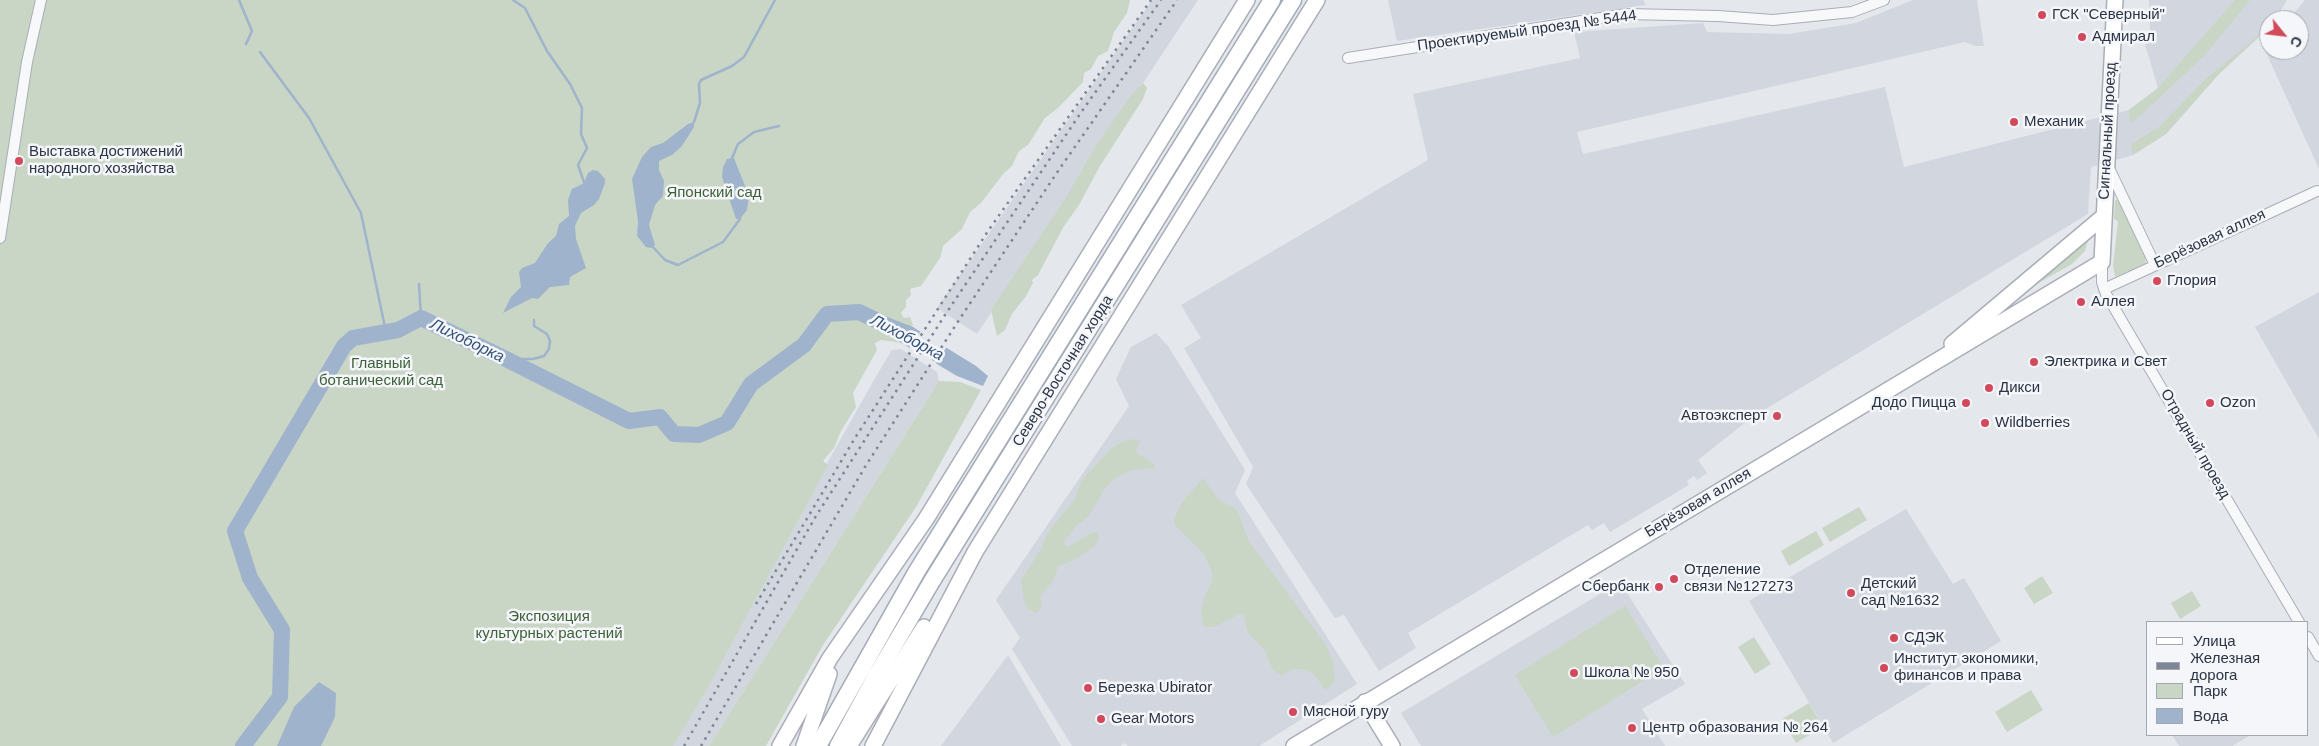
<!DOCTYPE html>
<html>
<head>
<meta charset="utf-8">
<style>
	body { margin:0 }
	#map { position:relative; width:2319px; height:746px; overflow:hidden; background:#e4e7ec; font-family:Helvetica,sans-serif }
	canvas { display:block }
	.legend { position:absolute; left:2146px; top:621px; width:162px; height:115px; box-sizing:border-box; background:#f4f6f9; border:1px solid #a4a8b1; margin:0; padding:6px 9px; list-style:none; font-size:15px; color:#2b3445 }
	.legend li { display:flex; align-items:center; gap:10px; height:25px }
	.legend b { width:25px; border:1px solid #a4a8b1 }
	.north { position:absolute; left:2259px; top:10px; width:50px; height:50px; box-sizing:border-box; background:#f4f6f9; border:1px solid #a4a8b1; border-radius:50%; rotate:119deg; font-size:14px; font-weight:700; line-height:20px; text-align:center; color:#2b3445 }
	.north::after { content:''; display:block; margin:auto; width:18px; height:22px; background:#d1495b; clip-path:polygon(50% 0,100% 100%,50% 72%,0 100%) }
</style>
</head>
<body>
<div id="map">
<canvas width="2319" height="746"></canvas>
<ul class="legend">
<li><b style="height:6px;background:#fff"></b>Улица</li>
<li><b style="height:6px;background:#7d8696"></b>Железная дорога</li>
<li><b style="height:14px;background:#c9d6c5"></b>Парк</li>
<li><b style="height:14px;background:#9fb4cc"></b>Вода</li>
</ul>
<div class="north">С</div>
</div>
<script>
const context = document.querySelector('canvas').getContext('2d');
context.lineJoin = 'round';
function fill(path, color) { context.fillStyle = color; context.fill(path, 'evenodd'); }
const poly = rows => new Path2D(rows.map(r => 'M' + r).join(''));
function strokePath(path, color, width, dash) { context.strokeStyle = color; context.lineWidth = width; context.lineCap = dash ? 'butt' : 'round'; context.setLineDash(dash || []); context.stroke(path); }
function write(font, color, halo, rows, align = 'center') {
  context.font = font + ' Helvetica,sans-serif'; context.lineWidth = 5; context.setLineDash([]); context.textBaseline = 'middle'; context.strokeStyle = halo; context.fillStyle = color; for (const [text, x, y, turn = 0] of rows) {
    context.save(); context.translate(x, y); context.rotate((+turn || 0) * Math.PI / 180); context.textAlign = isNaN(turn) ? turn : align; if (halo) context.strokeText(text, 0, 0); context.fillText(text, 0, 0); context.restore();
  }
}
fill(poly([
	[1152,0,1198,0,977,334,937,308],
	[1388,0,1643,0,1646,5,1397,41],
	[1913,0,1977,0,1984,46,1975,46,1965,42,1577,132,1583,154,1885,87,1904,167,2129,110,2158,88,2144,41,2150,31,2149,0,2287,0,2276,20,2269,20,2269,28,2219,74,2166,134,2133,155,2091,167,2088,214,1751,418,1698,460,1707,473,1697,480,1694,476,1687,481,1689,485,1610,532,1604,523,1592,530,1588,525,1408,633,1416,648,1379,671,1344,615,1335,618,1246,484,1253,467,1184,348,1201,338,1181,305,1428,160,1413,94,1580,58,1574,32,1703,23,1707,32,1789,34,1856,23],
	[2305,0,2319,0,2319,169,2264,48,2269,42,2269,50,2299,50,2299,20,2288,20],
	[2319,292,2319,439,2255,327],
	[1156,333,1168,346,1245,470,1235,493,1357,684,1259,746,1128,746,1125,743,1120,746,1072,746,1012,649,1020,638,996,600,1129,406,1116,379,1131,347],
	[901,349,937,372,939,381,709,746,667,746,878,373,892,350],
	[1906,509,1953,584,1964,578,2001,641,1833,743,1749,601],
	[1620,582,1685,684,1642,709,1665,746,1421,746,1401,713],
	[1008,655,1061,746,941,746],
	[2172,735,2251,735,2232,746,2179,746]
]), '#d2d6de');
fill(poly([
	[0,0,1130,0,1127,13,1114,32,1108,51,1098,56,1091,69,1084,73,1083,82,1058,108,1045,118,1028,145,1019,151,1012,166,1003,174,981,203,970,212,962,229,943,246,940,258,921,286,910,289,911,295,906,300,906,307,901,313,904,318,910,317,913,325,903,343,881,340,875,343,877,350,853,393,856,407,841,431,834,448,823,461,828,465,707,689,673,746,0,746],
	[2235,0,2250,0,2205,55,2141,115,2130,123,2129,110,2158,88],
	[2269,27,2219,74,2166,134,2133,155,2131,144,2159,127,2207,78],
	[1143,83,1147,88,1143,99,1100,166,1079,205,1064,226,1038,275,1032,280,1033,283,1026,296,1012,314,1005,330,997,336,991,310,1062,204,1096,146,1129,98],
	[2115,200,2119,200,2146,258,2145,264,2115,277,2113,266,2118,221,2114,219],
	[2089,236,2085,251,2072,264,2026,290],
	[939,381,960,382,981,390,916,507,823,645,766,746,709,746],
	[1128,439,1141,441,1136,448,1137,453,1153,463,1155,468,1132,470,1116,477,1106,487,1088,517,1076,526,1063,543,1067,546,1071,545,1094,532,1098,533,1099,538,1094,547,1076,559,1058,566,1054,579,1040,597,1042,606,1039,610,1037,613,1029,610,1024,602,1021,580,1040,551,1047,534,1075,499,1081,481,1112,448],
	[1203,478,1217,498,1237,510,1249,542,1326,645,1333,662,1335,682,1325,690,1314,674,1303,669,1292,669,1281,676,1273,670,1264,649,1248,633,1244,615,1239,614,1215,627,1206,627,1203,624,1201,610,1205,595,1212,582,1212,572,1204,554,1175,525,1174,520,1180,505],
	[1859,507,1867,520,1830,542,1822,528],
	[1816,531,1824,545,1789,566,1781,551],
	[2042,576,2053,593,2034,604,2024,588],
	[2192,591,2201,606,2180,619,2171,603],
	[1625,606,1664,668,1553,737,1515,675],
	[1754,637,1771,664,1755,674,1738,647],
	[2031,690,2043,710,2007,732,1995,712],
	[1809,703,1823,727,1796,743,1782,719]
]), '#c9d6c5');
fill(poly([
	[694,122,694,127,682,146,672,155,659,161,659,170,664,181,663,196,655,205,649,225,655,245,651,248,646,247,637,236,638,221,632,179,642,157,651,147,663,143,688,124],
	[734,158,749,196,747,210,740,219,736,219,722,177,723,167,727,159],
	[593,170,598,171,605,179,605,183,599,199,594,205,581,213,575,226,576,239,586,268,570,277,569,285,550,287,538,299,532,298,503,313,511,297,521,287,519,272,522,268,535,263,548,243,556,236,559,224,569,216,568,200,572,189,584,183,588,173],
	[892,319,913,327,976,366,988,376,983,386,957,376,885,333],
	[319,682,336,693,335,717,321,746,277,746,294,707]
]), '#9fb4cc');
fill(poly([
	[922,329,948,345,935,365,909,349]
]), '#e4e7ec');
strokePath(poly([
	[239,0,252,31,246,44],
	[513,0,525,8,547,51,570,84,582,108,581,134,587,148,578,165,585,185],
	[260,52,309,118,361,213,386,332],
	[694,122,700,103,699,84,701,80,732,66,744,57,775,0],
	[732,158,738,144,754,132,779,126],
	[653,247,665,260,678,265,723,242,740,219],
	[419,284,421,318],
	[506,359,533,359,544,356,549,349,550,341,547,334,534,326,534,320]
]), '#9fb4cc', 2.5);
strokePath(poly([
	[243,746,280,697,282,630,250,578,235,531,344,346,353,338,398,330,421,318,506,359,629,421,660,417,674,434,699,435,727,423,751,384,804,345,827,314,859,312,907,335]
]), '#9fb4cc', 16);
const street = poly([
	[1348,58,1626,14,1718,16,1773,20,1852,12,1884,0],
	[2108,166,2155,265],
	[0,238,27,62,41,0],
	[2102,262,2102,282,2106,294,2299,622],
	[2104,289,2317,191],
	[2308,637,2319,656]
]);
const secondary = poly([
	[1952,344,2104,216],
	[1365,702,1392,746],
	[780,746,830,658,926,519,1247,0],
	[804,746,829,674],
	[849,746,924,627],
	[873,746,975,552,1317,0],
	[1294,746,2102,262,2115,0]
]);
const primary = poly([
	[818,746,917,571,1272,0],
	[838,746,876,676,932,581,1293,0]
]);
strokePath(street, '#a9aeb7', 12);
strokePath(secondary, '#a9aeb7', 18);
strokePath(primary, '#a3abb8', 19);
strokePath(street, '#f7f8fa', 10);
strokePath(secondary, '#fff', 15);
strokePath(primary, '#fff', 16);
strokePath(poly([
	[756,604,855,438,988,231,1151,0],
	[684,746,816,516,945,315,1082,111,1161,0],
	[701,746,865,467,957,323,1056,174,1177,0]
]), '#7d8696', 2.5, [2.5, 5]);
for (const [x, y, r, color] of [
	[2042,15,5,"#d1495b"],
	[2082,37,5,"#d1495b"],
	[2014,122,5,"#d1495b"],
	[19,161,5,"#d1495b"],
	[2157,281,5,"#d1495b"],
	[2081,302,5,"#d1495b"],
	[2034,362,5,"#d1495b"],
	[1989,388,5,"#d1495b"],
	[1966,403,5,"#d1495b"],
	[2210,403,5,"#d1495b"],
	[1777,416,5,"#d1495b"],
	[1985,423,5,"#d1495b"],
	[1674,579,5,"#d1495b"],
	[1659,587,5,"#d1495b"],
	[1851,593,5,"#d1495b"],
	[1894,638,5,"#d1495b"],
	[1884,668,5,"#d1495b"],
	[1574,673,5,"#d1495b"],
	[1088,688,5,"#d1495b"],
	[1293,712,5,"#d1495b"],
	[1101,719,5,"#d1495b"],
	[1632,728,5,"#d1495b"]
]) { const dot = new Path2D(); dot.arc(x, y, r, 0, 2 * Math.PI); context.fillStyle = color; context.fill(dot); strokePath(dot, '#f4f6f9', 2); }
write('15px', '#2b3445', '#f4f6f9', [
	["ГСК \"Северный\"",2052,15],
	["Адмирал",2092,37],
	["Механик",2024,122],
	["Выставка достижений",29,152],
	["народного хозяйства",29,169],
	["Глория",2167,281],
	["Аллея",2091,302],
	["Электрика и Свет",2044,362],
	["Дикси",1999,388],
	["Додо Пицца",1956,403,"right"],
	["Ozon",2220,403],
	["Автоэксперт",1767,416,"right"],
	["Wildberries",1995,423],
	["Отделение",1684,570],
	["связи №127273",1684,587],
	["Детский",1861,584],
	["сад №1632",1861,601],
	["Сбербанк",1649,587,"right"],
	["СДЭК",1904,638],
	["Институт экономики,",1894,659],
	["финансов и права",1894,676],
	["Школа № 950",1584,673],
	["Березка Ubirator",1098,688],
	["Мясной гуру",1303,712],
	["Gear Motors",1111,719],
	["Центр образования № 264",1642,728]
], 'left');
write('15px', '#2b3445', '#f4f6f9', [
	["Проектируемый проезд № 5444",1527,31,-8],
	["Сигнальный проезд",2108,131,-87],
	["Берёзовая аллея",2210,239,-25],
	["Северо-Восточная хорда",1063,371,-58],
	["Отрадный проезд",2195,444,60],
	["Берёзовая аллея",1698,503,-31]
]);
write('15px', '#3f6138', '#f4f6f9', [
	["Японский сад",714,193],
	["Главный",381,364],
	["ботанический сад",381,381],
	["Экспозиция",549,617],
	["культурных растений",549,634]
]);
write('italic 16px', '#34527a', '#f4f6f9', [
	["Лихоборка",907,338,28],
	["Лихоборка",467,341,26]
]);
</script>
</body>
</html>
